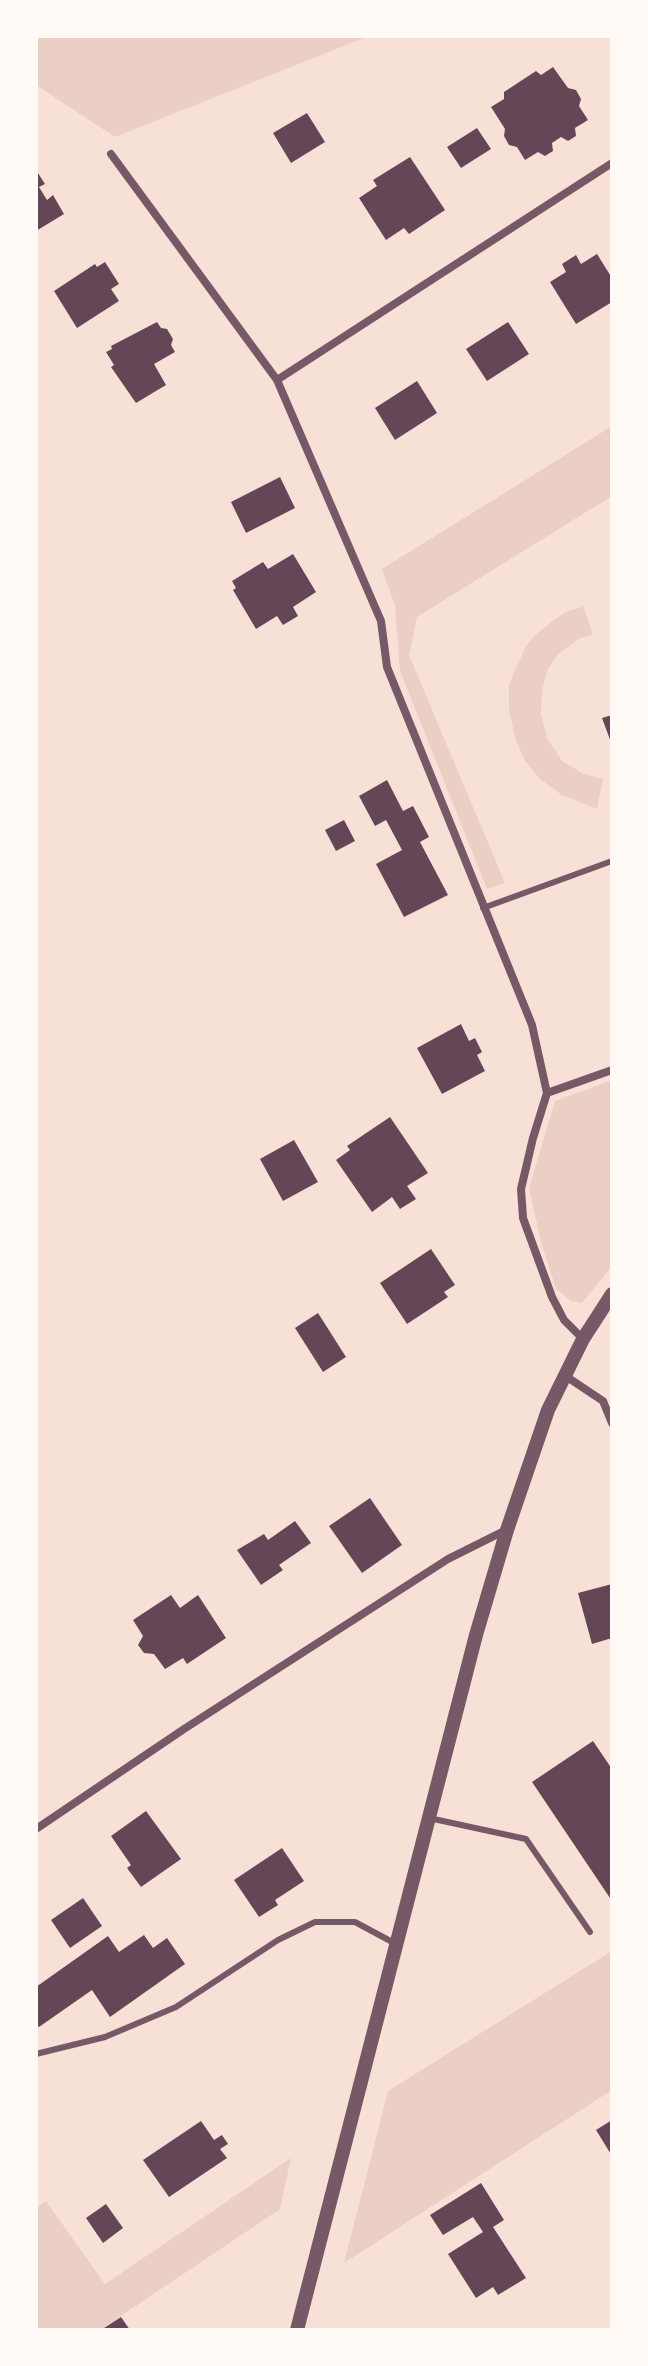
<!DOCTYPE html>
<html>
<head>
<meta charset="utf-8">
<style>
	body { margin:0 }
	#map { position:relative; width:648px; height:2366px; overflow:hidden; background:#f7e1d7; font-family:Lato,sans-serif }
	canvas { display:block }
	.frame { position:absolute; inset:0; border:38px solid #fffaf5; pointer-events:none }
</style>
</head>
<body>
<div id="map">
<canvas width="648" height="2366"></canvas>
<div class="frame"></div>
</div>
<script>
const context = document.querySelector('canvas').getContext('2d');
context.lineJoin = 'round';
function fill(path, color) { context.fillStyle = color; context.fill(path, 'evenodd'); }
const poly = rows => new Path2D(rows.map(r => 'M' + r).join(''));
function strokePath(path, color, width, dash) { context.strokeStyle = color; context.lineWidth = width; context.lineCap = dash ? 'butt' : 'round'; context.setLineDash(dash || []); context.stroke(path); }
fill(poly([
	[36,36,369,36,115,137,36,85],
	[612,426,612,496,417,617,409,655,505,883,487,889,400,671,395,606,382,569],
	[583,606,593,635,580,638,558,654,548,669,542,690,541,713,547,738,562,761,584,774,603,779,597,809,562,795,541,780,525,761,516,740,509,711,509,684,526,646,537,633,564,613],
	[612,1080,612,1266,582,1303,571,1301,556,1289,541,1242,529,1188,555,1101],
	[612,1951,612,2090,344,2263,388,2091],
	[291,2158,280,2209,100,2330,36,2330,36,2208,46,2201,105,2284]
]), '#ebcfc5');
fill(poly([
	[553,67,568,88,576,90,581,99,579,106,588,120,575,128,576,136,568,141,561,137,552,143,553,151,545,156,538,152,525,160,517,147,509,145,504,136,505,129,491,107,504,99,504,92,536,71,541,75],
	[307,113,325,142,291,163,273,133],
	[477,128,491,149,461,168,447,147],
	[410,157,445,210,409,234,404,228,386,240,359,198,377,186,373,180],
	[36,170,45,184,39,187,47,200,53,195,64,214,36,231],
	[597,254,612,278,612,302,576,324,550,282,566,272,562,264,576,255,581,264],
	[105,262,119,284,111,289,119,301,77,328,54,291,95,264,97,267],
	[157,322,161,328,167,329,173,339,171,345,175,352,154,364,166,385,136,403,111,367,114,365,106,352,112,349,111,346],
	[508,322,529,354,487,381,466,349],
	[417,381,437,413,395,440,375,408],
	[280,477,295,508,246,533,231,502],
	[293,554,316,592,293,607,298,616,283,625,277,616,256,629,233,590,236,588,232,581,263,562,268,569],
	[612,715,612,745,602,718],
	[387,780,403,811,413,806,429,837,420,842,448,895,404,917,376,864,402,850,386,820,375,826,359,796],
	[344,820,355,841,336,851,325,830],
	[461,1024,469,1041,475,1038,482,1052,477,1055,485,1071,442,1094,417,1048],
	[390,1117,428,1173,407,1186,416,1199,400,1209,392,1197,372,1212,336,1160,350,1150,347,1146],
	[294,1140,318,1182,283,1201,260,1159],
	[431,1249,455,1285,444,1292,448,1297,407,1324,380,1283],
	[318,1313,346,1357,323,1372,295,1328],
	[370,1498,402,1545,362,1573,329,1526],
	[295,1521,311,1543,279,1565,283,1570,261,1585,237,1550,264,1534,268,1540],
	[612,1584,612,1638,592,1644,578,1593],
	[171,1595,180,1608,198,1595,226,1638,187,1664,183,1658,165,1669,154,1654,144,1653,138,1645,143,1636,133,1620],
	[593,1741,612,1769,612,1901,532,1782],
	[146,1811,181,1859,141,1887,127,1868,131,1865,111,1836],
	[282,1848,304,1881,275,1900,278,1905,259,1917,234,1880],
	[83,1898,102,1926,70,1948,51,1920],
	[144,1935,153,1948,167,1938,185,1964,110,2017,92,1990,39,2027,36,2023,36,1987,108,1936,119,1952],
	[612,2120,612,2156,596,2130],
	[201,2121,214,2140,222,2135,228,2144,220,2149,227,2158,169,2197,143,2160],
	[481,2183,504,2220,493,2227,526,2278,498,2295,493,2287,476,2298,448,2254,483,2232,473,2217,443,2235,430,2215],
	[106,2204,123,2228,103,2243,86,2218],
	[121,2317,130,2330,101,2330]
]), '#644757');
strokePath(poly([
	[483,908,612,861],
	[429,1818,526,1839,590,1932],
	[36,2054,105,2037,176,2007,278,1940,315,1922,355,1922,396,1944]
]), '#755966', 6);
strokePath(poly([
	[111,154,277,380,381,621,387,667,532,1025,547,1093,533,1138,521,1189,523,1218,552,1297,564,1320,583,1339],
	[277,380,612,163],
	[547,1093,612,1070],
	[564,1375,603,1401,612,1423],
	[36,1829,184,1729,448,1559,506,1530]
]), '#755966', 8);
strokePath(poly([
	[297,2330,476,1635,507,1530,548,1410,583,1339,612,1294]
]), '#755966', 14);
</script>
</body>
</html>
